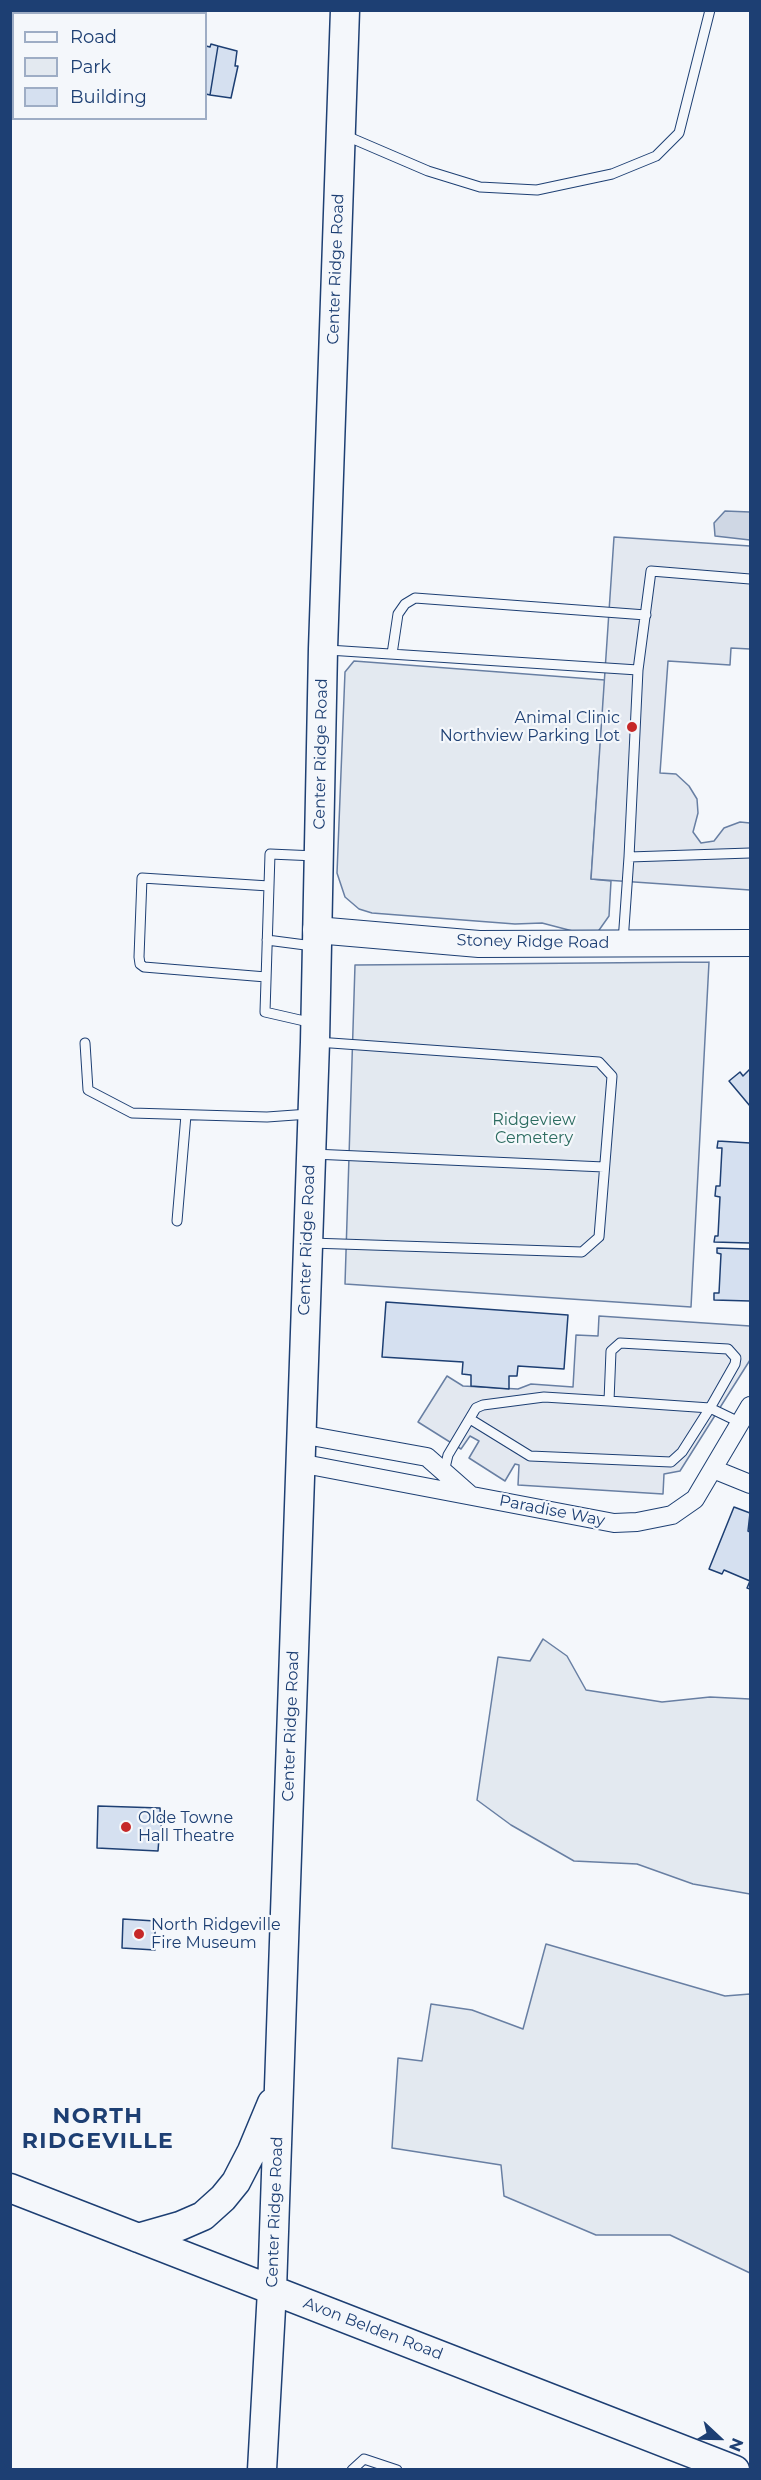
<!DOCTYPE html>
<style>
body{margin:0}
#map{position:relative;width:761px;height:2480px;overflow:hidden;background:#f4f7fb;font-family:Montserrat,sans-serif}
canvas{display:block}
.frame{position:absolute;inset:0;border:12px solid #1d3f73;pointer-events:none}
.legend{position:absolute;left:12px;top:12px;width:195px;height:108px;box-sizing:border-box;background:#f4f7fb;border:2px solid #9eadc5;margin:0;padding:8px 10px;list-style:none;font-size:18px;color:#1d3f73}
.legend li{display:flex;align-items:center;gap:12px;height:30px}
.legend b{width:30px;border:2px solid #9eadc5}
.north{position:absolute;left:689px;top:2408px;width:60px;height:60px;-webkit-text-stroke:4px #f4f7fb;paint-order:stroke;rotate:112deg;font-size:16px;font-weight:700;line-height:24px;text-align:center;color:#1d3f73}
.north::after{content:'';display:block;margin:auto;width:21px;height:27px;background:#1d3f73;clip-path:polygon(50% 0,100% 100%,50% 72%,0 100%)}
</style>
<div id="map">
<canvas width="761" height="2480"></canvas>
<div class="frame"></div>
<ul class="legend">
<li><b style="height:8px;background:#f4f7fb"></b>Road</li>
<li><b style="height:16px;background:#e3e9f0"></b>Park</li>
<li><b style="height:16px;background:#d5e0f0"></b>Building</li>
</ul>
<div class="north">N</div>
</div>
<script>
const c = document.querySelector('canvas').getContext('2d');
c.lineJoin = 'round';
function fillPath(path, color) { c.fillStyle = color; c.fill(path, 'evenodd'); }
const poly = rows => new Path2D(rows.map(r => 'M' + r).join(''));
function stroke(path, color, width, dash) { c.strokeStyle = color; c.lineWidth = width; c.lineCap = dash ? 'butt' : 'round'; c.setLineDash(dash || []); c.stroke(path); }
function write(font, color, halo, rows, align = 'center') {
  c.font = font + ' Montserrat,sans-serif'; c.lineWidth = 4.5; c.setLineDash([]); c.textBaseline = 'middle'; c.strokeStyle = halo; c.fillStyle = color; for (const [text, x, y, turn = 0] of rows) {
    c.save(); c.translate(x, y); c.rotate((+turn || 0) * Math.PI / 180); c.textAlign = isNaN(turn) ? turn : align; if (halo) c.strokeText(text, 0, 0); c.fillText(text, 0, 0); c.restore();
  }
}
const green = poly([
 [354,661,605,680,591,879,611,881,609,916,597,933,584,934,542,923,515,924,372,913,359,909,345,897,337,873,345,672,354,661],
 [709,962,691,1307,345,1284,355,965,709,962],
 [543,1639,567,1656,586,1690,662,1702,710,1697,750,1699,750,1894,693,1884,637,1864,574,1861,511,1825,477,1800,498,1657,530,1661,543,1639],
 [546,1944,725,1996,750,1994,750,2273,670,2235,596,2235,504,2196,501,2165,392,2148,398,2058,422,2061,431,2004,472,2010,523,2029,546,1944]
]);
fillPath(green, '#e3e9f0');
stroke(green, '#687fa3', 1.5);
const parking = poly([
 [614,537,750,546,750,649,731,648,730,665,668,661,660,773,676,774,689,786,697,799,698,813,693,832,701,843,714,841,724,828,740,822,750,823,750,890,591,879,614,537],
 [599,1316,750,1326,750,1360,680,1471,664,1474,663,1494,518,1485,519,1465,515,1464,505,1481,469,1458,479,1441,470,1436,461,1449,418,1422,447,1376,463,1386,518,1389,531,1384,573,1387,576,1335,598,1336,599,1316]
]);
fillPath(parking, '#e3e8f0');
stroke(parking, '#687fa3', 1.5);
const water = poly([
 [725,511,750,512,750,540,715,536,714,523,725,511]
]);
fillPath(water, '#cfd7e4');
stroke(water, '#687fa3', 1.5);
const building = poly([
 [211,44,218,46,210,95,206,94,206,46,210,47,211,44],
 [218,46,237,51,235,66,238,66,231,98,210,95,218,46],
 [750,1069,750,1106,729,1081,740,1072,743,1076,750,1069],
 [718,1141,750,1143,750,1243,714,1242,715,1236,718,1236,720,1197,715,1196,716,1186,720,1186,722,1148,717,1148,718,1141],
 [717,1248,750,1249,750,1301,714,1300,714,1293,719,1293,721,1254,717,1253,717,1248],
 [386,1302,568,1315,564,1369,518,1366,517,1376,509,1376,509,1389,471,1386,471,1375,462,1374,463,1362,382,1357,386,1302],
 [734,1507,750,1513,748,1531,750,1532,750,1589,747,1588,750,1581,724,1570,722,1574,709,1569,734,1507],
 [98,1806,160,1808,162,1838,159,1838,158,1851,97,1848,98,1806],
 [123,1919,155,1921,155,1950,122,1948,123,1919]
]);
fillPath(building, '#d5e0f0');
stroke(building, '#1d3f73', 1.5);
const lane = poly([
 [344,135,428,171,480,187,537,190,612,174,656,156,679,133,710,10],
 [328,650,638,670,629,857],
 [392,654,398,614,405,604,415,598,646,615],
 [638,670,651,571,750,579],
 [267,940,313,946],
 [623,942,629,857,750,853],
 [266,977,144,967,140,964,139,957,142,878,269,886],
 [313,1023,265,1012,270,854,316,856],
 [85,1043,88,1090,132,1113,267,1117,309,1114],
 [313,1154,604,1167],
 [177,1221,186,1115],
 [311,1243,582,1252,599,1237,612,1076,599,1062,317,1042],
 [470,1419,530,1456,671,1462,682,1452,710,1408,735,1364,736,1358,728,1349,620,1343,611,1351,609,1401],
 [444,1472,448,1455,476,1408,483,1405,544,1397,609,1401,710,1408,739,1422],
 [352,2470,364,2459,397,2470]
]);
const street = poly([
 [300,1434,427,1457,469,1494],
 [299,1463,614,1523,637,1522,672,1515,695,1499,750,1406],
 [713,1469,750,1484]
]);
const secondary = poly([
 [316,930,479,944,750,943]
]);
const primary = poly([
 [10,2188,735,2470],
 [138,2238,180,2226,203,2216,223,2198,236,2182,252,2151,272,2103],
 [262,2470,272,2290,315,1042,323,649,345,10]
]);
stroke(lane, '#1d3f73', 11);
stroke(street, '#1d3f73', 20);
stroke(secondary, '#1d3f73', 28);
stroke(primary, '#1d3f73', 31);
stroke(lane, '#f4f7fb', 9);
stroke(street, '#f4f7fb', 18);
stroke(secondary, '#f4f7fb', 26);
stroke(primary, '#f4f7fb', 28);
for (const [x, y, r, color] of [
 [632,727,6,"#c62828"],
 [126,1827,6,"#c62828"],
 [139,1934,6,"#c62828"]
]) { const dot = new Path2D(); dot.arc(x, y, r, 0, 2 * Math.PI); c.fillStyle = color; c.fill(dot); stroke(dot, '#f4f7fb', 2); }
write('16px', '#1d3f73', '#f4f7fb', [
 ["Center Ridge Road",336,269,-88],
 ["Center Ridge Road",321,754,-89],
 ["Stoney Ridge Road",533,942,1],
 ["Center Ridge Road",307,1240,-88],
 ["Paradise Way",552,1511,11],
 ["Center Ridge Road",291,1726,-88],
 ["Center Ridge Road",275,2212,-88],
 ["Avon Belden Road",373,2329,21]
]);
write('16px', '#1d3f73', '#f4f7fb', [
 ["Animal Clinic",620,718,"right"],
 ["Northview Parking Lot",620,736,"right"],
 ["Olde Towne",138,1818],
 ["Hall Theatre",138,1836],
 ["North Ridgeville",151,1925],
 ["Fire Museum",151,1943]
], 'left');
write('16px', '#2c6c60', '#f4f7fb', [
 ["Ridgeview",534,1120],
 ["Cemetery",534,1138]
]);
c.letterSpacing = '1.5px';
write('bold 22px', '#1d3f73', '#f4f7fb', [
 ["NORTH",98,2117],
 ["RIDGEVILLE",98,2142]
]);
c.letterSpacing = '0px';
</script>
